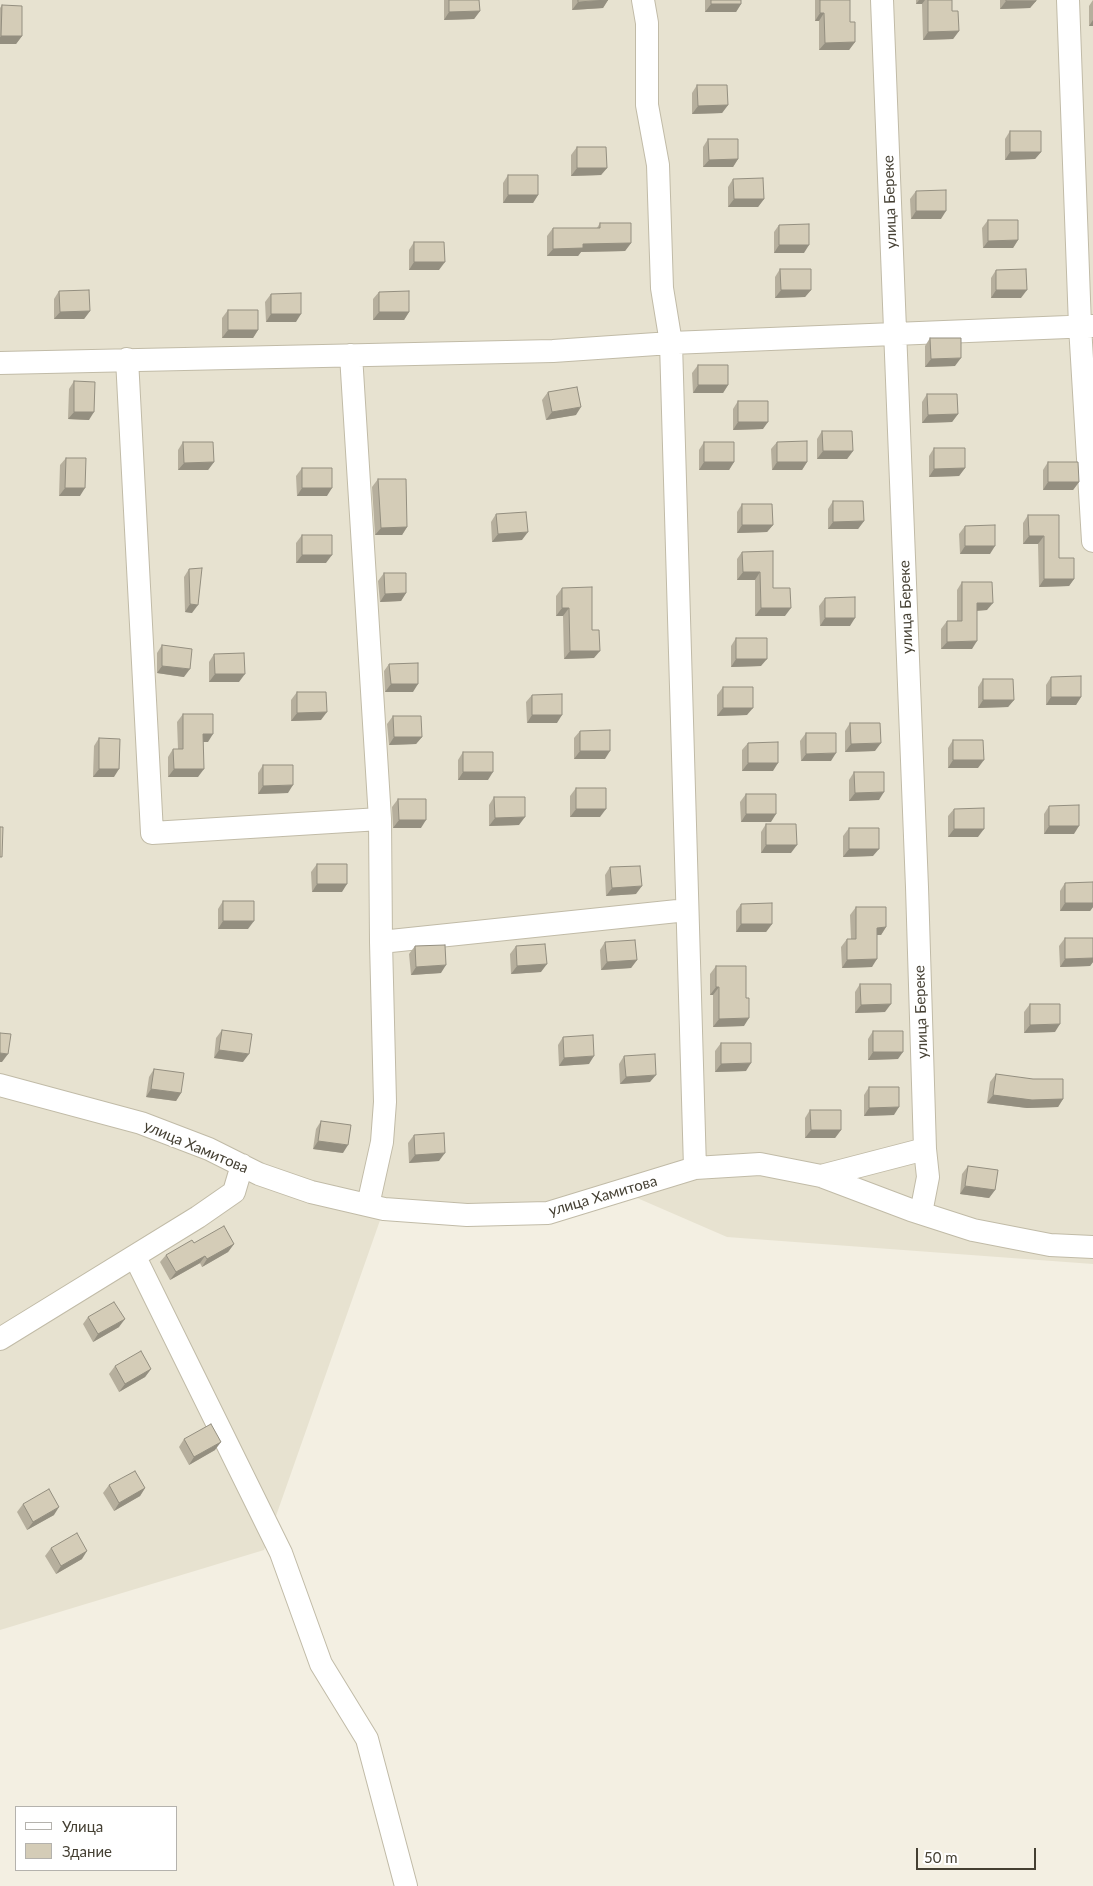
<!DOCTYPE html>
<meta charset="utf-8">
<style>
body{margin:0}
#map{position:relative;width:1093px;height:1886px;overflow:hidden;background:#f3efe2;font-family:Lato,sans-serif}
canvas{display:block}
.legend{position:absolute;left:15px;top:1806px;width:162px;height:65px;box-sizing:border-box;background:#fff;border:1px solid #b4b2ad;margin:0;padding:6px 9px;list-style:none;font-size:15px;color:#443f32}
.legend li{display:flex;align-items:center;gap:10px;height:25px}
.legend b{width:25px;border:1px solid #b4b2ad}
.scale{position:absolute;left:916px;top:1848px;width:120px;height:22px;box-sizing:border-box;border:2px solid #443f32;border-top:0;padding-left:6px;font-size:15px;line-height:18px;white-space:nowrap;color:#443f32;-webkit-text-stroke:4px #fff;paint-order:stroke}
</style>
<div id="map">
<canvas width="1093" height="1886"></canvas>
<ul class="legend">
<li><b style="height:6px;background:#fff"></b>Улица</li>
<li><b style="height:14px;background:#d4ccb7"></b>Здание</li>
</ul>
<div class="scale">50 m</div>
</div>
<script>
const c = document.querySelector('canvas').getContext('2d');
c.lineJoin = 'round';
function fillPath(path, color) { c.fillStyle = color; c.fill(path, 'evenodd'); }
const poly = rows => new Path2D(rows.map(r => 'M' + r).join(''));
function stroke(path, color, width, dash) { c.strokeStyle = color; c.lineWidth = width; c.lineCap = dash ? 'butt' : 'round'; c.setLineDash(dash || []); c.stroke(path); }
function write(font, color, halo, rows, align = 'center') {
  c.font = font + ' Lato,sans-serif'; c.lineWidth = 4; c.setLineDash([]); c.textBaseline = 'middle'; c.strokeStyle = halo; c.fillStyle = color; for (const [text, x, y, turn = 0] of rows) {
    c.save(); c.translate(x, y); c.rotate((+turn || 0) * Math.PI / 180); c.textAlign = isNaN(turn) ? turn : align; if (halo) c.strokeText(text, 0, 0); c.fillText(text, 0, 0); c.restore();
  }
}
fillPath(poly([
 [0,0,1093,0,1093,1264,727,1237,621,1191,588,1208,384,1209,264,1550,0,1630]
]), '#e7e2d0');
const minor = poly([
 [643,0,647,23,647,105,658,165,662,288,671,343,1093,326],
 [882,0,917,887,925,1149,928,1177,921,1213],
 [1068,0,1080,326,1093,541],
 [127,359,152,833,380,819,351,355],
 [0,363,553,351,671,343,695,1168],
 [380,819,381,942],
 [0,1085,141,1123,209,1149,259,1174,311,1192,384,1209,467,1215,548,1213,695,1168,760,1164,821,1176,911,1210,973,1230,1050,1245,1093,1247],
 [821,1176,925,1149],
 [368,1205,382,1142,385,1102,381,942,687,910],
 [135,1257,281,1553,321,1664,367,1739,406,1886],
 [0,1339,198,1217,234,1192,242,1165]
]);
stroke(minor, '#c1bba7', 24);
stroke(minor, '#fff', 22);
fillPath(poly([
 [444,0,479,0,480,11,474,19,444,20],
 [572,0,608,0,603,8,572,10],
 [705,0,741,0,741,4,736,12,705,12],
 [815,0,850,0,850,22,855,42,849,50,819,50,819,21,815,21],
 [916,0,952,0,952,11,959,31,953,39,923,40,922,4,916,4],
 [1000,0,1036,0,1036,1,1030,8,1000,9],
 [1093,0,1093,26,1089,26,1089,6],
 [2,5,22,36,16,44,0,44,0,8],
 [697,85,728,105,722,113,692,114,692,93],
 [1010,131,1041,152,1035,159,1005,160,1005,139],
 [708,139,738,159,733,167,703,167,703,147],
 [577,147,607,168,601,175,571,176,571,155],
 [508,175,538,195,533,203,503,203,503,183],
 [733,179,764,199,758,207,728,207,728,187],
 [916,191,941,219,911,219,910,199],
 [988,220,1018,240,1013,248,983,248,982,228],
 [600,223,631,243,625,251,581,252,578,256,547,256,547,236,553,228,597,228],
 [779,225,804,253,774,253,774,232],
 [414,242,439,270,409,270,409,250],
 [780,269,811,290,805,297,775,298,775,277],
 [996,270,1021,298,991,298,991,278],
 [59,291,90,311,84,319,54,319,54,299],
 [379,292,409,312,404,320,373,320,373,299],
 [271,294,296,322,266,322,265,302],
 [228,310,258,330,253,338,222,338,222,318],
 [930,338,955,366,925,367,925,346],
 [698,365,728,385,723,393,693,393,692,373],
 [74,381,89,420,68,419,69,389],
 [548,392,576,415,546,420,542,400],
 [927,394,958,414,952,422,922,423,922,402],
 [738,401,763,429,733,430,733,409],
 [822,431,853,451,847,459,817,459,817,439],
 [183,442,214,462,208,470,178,470,178,450],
 [704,442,734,462,729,470,699,470,699,450],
 [777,442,807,462,802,470,772,470,771,449],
 [934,448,965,468,959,476,929,477,929,456],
 [66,458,80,496,59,496,60,465],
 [1048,462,1079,482,1073,490,1043,490,1043,470],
 [302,468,327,496,297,496,296,476],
 [378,479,407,527,402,535,375,535,372,487],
 [833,501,864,521,858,529,828,529,828,509],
 [742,504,773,525,767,532,737,533,737,512],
 [496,514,522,540,492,542,491,522],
 [1028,515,1074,579,1069,586,1039,587,1038,544,1023,544,1023,523],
 [965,526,990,554,960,554,959,534],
 [302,535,326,563,296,563,296,543],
 [773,551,773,588,785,616,755,616,755,580,737,580,737,559,742,552],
 [189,569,192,613,185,612,184,577],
 [384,573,406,593,401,601,380,602,378,581],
 [962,582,987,610,977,611,972,649,941,649,941,629,947,621,957,621,957,590],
 [562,588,592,630,594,658,564,659,563,616,556,616,556,596],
 [825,598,850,626,820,626,819,606],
 [736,638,761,666,731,667,731,646],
 [162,645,184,677,157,673,157,653],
 [214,654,239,682,209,682,209,662],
 [389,664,413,692,385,692,384,671],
 [1051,677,1081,697,1076,705,1046,705,1046,685],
 [983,679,1014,700,1008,707,978,708,978,687],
 [723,687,747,715,717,716,717,695],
 [297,692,321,720,291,721,291,700],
 [532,695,557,723,527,723,526,702],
 [183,714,208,742,203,742,198,777,168,777,168,757,173,749,178,749,177,722],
 [393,716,422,737,416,744,389,745,387,724],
 [850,723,875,751,845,752,845,731],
 [580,731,605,759,574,759,574,738],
 [806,733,831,761,801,761,800,741],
 [99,738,114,777,93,777,94,746],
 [953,740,978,768,948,768,948,748],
 [748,743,773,771,742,771,742,750],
 [463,752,488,780,458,780,458,760],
 [263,765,288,793,258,794,258,773],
 [854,772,879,800,849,801,849,780],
 [576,788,600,817,570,817,570,796],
 [746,794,771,822,741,822,740,802],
 [494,797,519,825,489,826,489,805],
 [398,799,421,828,393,828,392,807],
 [1049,806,1074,834,1044,834,1044,814],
 [954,809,978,837,948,837,948,816],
 [766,824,791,853,761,853,761,832],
 [849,828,873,856,843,857,843,836],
 [317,864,342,892,312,892,311,872],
 [610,867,636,894,606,896,605,875],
 [1093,882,1093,907,1090,911,1060,911,1060,891,1065,883],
 [223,901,248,929,218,929,218,909],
 [741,904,772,924,766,932,736,932,736,911],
 [856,907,886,927,881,935,877,935,872,967,842,968,841,947,847,939,851,939,850,915],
 [1065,938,1093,938,1093,962,1090,966,1060,967,1059,946],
 [605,942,637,960,631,968,601,970,600,950],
 [415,946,441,973,411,975,409,954],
 [516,946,541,972,511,974,510,954],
 [716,966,744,1026,713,1027,713,995,710,995,710,974],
 [860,984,885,1012,855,1013,855,992],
 [1030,1004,1055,1032,1024,1033,1024,1012],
 [222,1030,243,1062,214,1058,216,1038],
 [873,1031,898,1059,868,1060,868,1039],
 [563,1037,589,1064,559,1066,558,1045],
 [721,1043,746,1071,715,1072,715,1051],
 [624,1056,650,1082,620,1084,619,1064],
 [154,1069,181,1093,176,1101,146,1097,149,1077],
 [996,1074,1063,1099,1058,1107,1027,1108,987,1103,990,1082],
 [869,1087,894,1115,864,1116,864,1095],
 [810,1110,841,1130,835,1138,805,1138,805,1118],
 [321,1121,343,1153,313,1149,316,1129],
 [414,1135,439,1161,409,1163,408,1143],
 [968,1166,995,1190,989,1198,960,1194,962,1174],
 [194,1243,234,1244,228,1252,202,1267,200,1263,170,1280,160,1262,166,1255],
 [88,1317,119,1327,93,1342,83,1324],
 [115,1366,151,1369,145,1377,119,1392,109,1374],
 [184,1439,215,1450,189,1465,179,1447],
 [109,1485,145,1488,140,1496,114,1511,103,1493],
 [23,1504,54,1515,27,1530,17,1512],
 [51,1548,82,1559,56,1574,45,1556]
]), '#b6af9d');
fillPath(poly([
 [608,0,603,8,572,10,578,2],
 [919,0,925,0,922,4,916,4],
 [1006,1,1036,1,1030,8,1000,9],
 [711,4,741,4,736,12,705,12],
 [480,11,474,19,444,20,449,12],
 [820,13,824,13,819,21,815,21],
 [1093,20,1093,26,1089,26],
 [959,31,953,39,923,40,928,32],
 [1,36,22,36,16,44,0,44,0,37],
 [855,42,849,50,819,50,825,43],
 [728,105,722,113,692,114,698,106],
 [1010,152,1041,152,1035,159,1005,160],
 [738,159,733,167,703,167,709,160],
 [577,168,607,168,601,175,571,176],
 [508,195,538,195,533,203,503,203],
 [734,199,764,199,758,207,728,207],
 [916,211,946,211,941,219,911,219],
 [1018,240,1013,248,983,248,988,241],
 [631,243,625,251,581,252,578,256,547,256,553,249,583,244],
 [779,245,809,245,804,253,774,253],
 [414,262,445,262,439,270,409,270],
 [781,290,811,290,805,297,775,298],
 [996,290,1027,290,1021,298,991,298],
 [90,311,84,319,54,319,60,312],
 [379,312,409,312,404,320,373,320],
 [271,314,301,314,296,322,266,322],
 [228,330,258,330,253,338,222,338],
 [961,358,955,366,925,367,931,359],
 [698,385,728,385,723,393,693,393],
 [581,407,576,415,546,420,552,412],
 [74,412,94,412,89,420,68,419],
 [958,414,952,422,922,423,928,415],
 [738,422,768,422,763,429,733,430],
 [823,451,853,451,847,459,817,459],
 [214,462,208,470,178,470,184,463],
 [704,462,734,462,729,470,699,470],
 [777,462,807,462,802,470,772,470],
 [965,468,959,476,929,477,934,469],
 [1048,482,1079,482,1073,490,1043,490],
 [65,488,85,488,80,496,59,496],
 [302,488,332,488,327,496,297,496],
 [864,521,858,529,828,529,833,522],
 [742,525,773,525,767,532,737,533],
 [407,527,402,535,375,535,381,528],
 [528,532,522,540,492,542,498,534],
 [1029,536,1044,536,1038,544,1023,544],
 [965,546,995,546,990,554,960,554],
 [302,555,332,555,326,563,296,563],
 [743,572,760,572,755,580,737,580],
 [1044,579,1074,579,1069,586,1039,587],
 [406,593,401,601,380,602,385,594],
 [977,603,993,603,987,610,971,611],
 [190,604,198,605,192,613,185,612],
 [562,608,569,608,563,616,556,616],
 [761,608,791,608,785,616,755,616],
 [825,618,855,618,850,626,820,626],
 [977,641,972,649,941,649,947,642],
 [570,651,600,651,594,658,564,659],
 [736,659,767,659,761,666,731,667],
 [162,666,190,669,184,677,157,673],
 [215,674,245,674,239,682,209,682],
 [391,684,418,684,413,692,385,692],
 [1051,697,1081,697,1076,705,1046,705],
 [983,700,1014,700,1008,707,978,708],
 [723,708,753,708,747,715,717,716],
 [327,712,321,720,291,721,297,713],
 [532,715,562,715,557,723,527,723],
 [203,734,213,734,208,742,198,742],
 [394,737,422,737,416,744,389,745],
 [881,743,875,751,845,752,851,744],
 [580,751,610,751,605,759,574,759],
 [836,753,831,761,801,761,806,754],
 [953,760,984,760,978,768,948,768],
 [748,763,778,763,773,771,742,771],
 [99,769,119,769,114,777,93,777],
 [174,769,204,769,198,777,168,777],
 [463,772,493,772,488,780,458,780],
 [293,785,288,793,258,794,263,786],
 [884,792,879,800,849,801,855,793],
 [576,809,606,809,600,817,570,817],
 [746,814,776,814,771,822,741,822],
 [525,817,519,825,489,826,495,818],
 [399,820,426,820,421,828,393,828],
 [1049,826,1079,826,1074,834,1044,834],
 [954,829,984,829,978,837,948,837],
 [766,845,797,845,791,853,761,853],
 [849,849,879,849,873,856,843,857],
 [317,884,347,884,342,892,312,892],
 [642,886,636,894,606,896,612,888],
 [1065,903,1093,903,1093,907,1090,911,1060,911],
 [223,921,254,921,248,929,218,929],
 [741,924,772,924,766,932,736,932],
 [886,927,881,935,871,935,877,928],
 [1093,958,1093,962,1090,966,1060,967,1065,959],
 [877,959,872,967,842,968,847,960],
 [637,960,631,968,601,970,607,962],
 [547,964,541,972,511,974,517,966],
 [446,965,441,973,411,975,416,967],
 [716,987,719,987,713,995,710,995],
 [891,1004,885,1012,855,1013,861,1005],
 [749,1018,744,1026,713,1027,719,1019],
 [1060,1024,1055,1032,1024,1033,1030,1025],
 [219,1050,249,1054,243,1062,214,1058],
 [873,1052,903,1052,898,1059,868,1060],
 [0,1053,8,1054,2,1062,0,1062],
 [594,1056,589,1064,559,1066,564,1058],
 [751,1063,746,1071,715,1072,721,1064],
 [656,1075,650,1082,620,1084,626,1077],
 [151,1089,181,1093,176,1101,146,1097],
 [993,1095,1063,1099,1058,1107,1027,1108,987,1103],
 [899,1107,894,1115,864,1116,869,1108],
 [811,1130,841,1130,835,1138,805,1138],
 [318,1141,348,1145,343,1153,313,1149],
 [445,1153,439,1161,409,1163,415,1155],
 [965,1186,995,1190,989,1198,960,1194],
 [234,1244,228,1252,202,1267,207,1259],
 [205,1256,200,1263,170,1280,176,1272],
 [125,1319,119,1327,93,1342,98,1334],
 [151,1369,145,1377,119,1392,125,1384],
 [221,1442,215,1450,189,1465,194,1457],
 [145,1488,140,1496,114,1511,119,1503],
 [59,1507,54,1515,27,1530,33,1522],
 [87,1551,82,1559,56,1574,61,1566]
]), '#948f80');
const building = poly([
 [449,0,479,0,480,11,449,12,449,0],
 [578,0,608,0,578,2,578,0],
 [711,0,741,0,741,4,711,4,711,0],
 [820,0,850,0,850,22,855,22,855,42,825,43,824,13,820,13,820,0],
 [928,0,952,0,952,11,958,11,959,31,928,32,928,0],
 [1006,0,1036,0,1036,1,1006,1,1006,0],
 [2,5,22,6,22,36,1,36,2,5],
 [697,85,727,85,728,105,698,106,697,85],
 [1010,131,1041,131,1041,152,1010,152,1010,131],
 [708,139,738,139,738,159,709,160,708,139],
 [577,147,606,147,607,168,577,168,577,147],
 [508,175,538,175,538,195,508,195,508,175],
 [763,178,764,199,734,199,733,179,763,178],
 [946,190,946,211,916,211,916,191,946,190],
 [988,220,1018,220,1018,240,988,241,988,220],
 [600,223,631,223,631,243,583,244,583,248,553,249,553,228,600,228,600,223],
 [809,224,809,245,779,245,779,225,809,224],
 [414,242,444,242,445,262,414,262,414,242],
 [780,269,811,269,811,290,781,290,780,269],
 [1026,269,1027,290,996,290,996,270,1026,269],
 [89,290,90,311,60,312,59,291,89,290],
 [409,291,409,312,379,312,379,292,409,291],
 [301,293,301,314,271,314,271,294,301,293],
 [228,310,258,310,258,330,228,330,228,310],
 [930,338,961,338,961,358,931,359,930,338],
 [698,365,728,365,728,385,698,385,698,365],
 [74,381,95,382,94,412,74,412,74,381],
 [577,387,581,407,552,412,548,392,577,387],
 [927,394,957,394,958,414,928,415,927,394],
 [738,401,768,401,768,422,738,422,738,401],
 [822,431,852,431,853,451,823,451,822,431],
 [807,441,807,462,777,462,777,442,807,441],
 [183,442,213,442,214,462,184,463,183,442],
 [704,442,734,442,734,462,704,462,704,442],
 [934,448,965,448,965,468,934,469,934,448],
 [66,458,86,458,85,488,65,488,66,458],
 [1048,462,1078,462,1079,482,1048,482,1048,462],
 [302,468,332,468,332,488,302,488,302,468],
 [378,479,406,479,407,527,381,528,378,479],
 [833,501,863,501,864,521,833,522,833,501],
 [742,504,772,504,773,525,742,525,742,504],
 [526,512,528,532,498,534,496,514,526,512],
 [1028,515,1059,515,1059,558,1074,558,1074,579,1044,579,1044,536,1029,536,1028,515],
 [995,525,995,546,965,546,965,526,995,525],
 [302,535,332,535,332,555,302,555,302,535],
 [773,551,773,588,790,588,791,608,761,608,760,572,743,572,742,552,773,551],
 [202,568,198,605,190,604,189,569,202,568],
 [384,573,406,573,406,593,385,594,384,573],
 [962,582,992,582,993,603,977,603,977,641,947,642,947,621,962,621,962,582],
 [592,587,592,630,599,630,600,651,570,651,569,608,562,608,562,588,592,587],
 [855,597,855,618,825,618,825,598,855,597],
 [736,638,767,638,767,659,736,659,736,638],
 [162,645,192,649,190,669,162,666,162,645],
 [244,653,245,674,215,674,214,654,244,653],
 [418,663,418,684,391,684,389,664,418,663],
 [1081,676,1081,697,1051,697,1051,677,1081,676],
 [983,679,1013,679,1014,700,983,700,983,679],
 [723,687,753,687,753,708,723,708,723,687],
 [297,692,326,692,327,712,297,713,297,692],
 [562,694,562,715,532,715,532,695,562,694],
 [183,714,213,714,213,734,203,734,204,769,174,769,173,749,183,749,183,714],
 [393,716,421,716,422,737,394,737,393,716],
 [850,723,880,723,881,743,851,744,850,723],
 [610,730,610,751,580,751,580,731,610,730],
 [806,733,836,733,836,753,806,754,806,733],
 [99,738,120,739,119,769,99,769,99,738],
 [953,740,983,740,984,760,953,760,953,740],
 [778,742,778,763,748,763,748,743,778,742],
 [463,752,493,752,493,772,463,772,463,752],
 [263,765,293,765,293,785,263,786,263,765],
 [854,772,884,772,884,792,855,793,854,772],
 [576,788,606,788,606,809,576,809,576,788],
 [746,794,776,794,776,814,746,814,746,794],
 [494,797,525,797,525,817,495,818,494,797],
 [398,799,426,799,426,820,399,820,398,799],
 [1079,805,1079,826,1049,826,1049,806,1079,805],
 [984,808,984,829,954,829,954,809,984,808],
 [766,824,796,824,797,845,766,845,766,824],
 [0,827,3,827,2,857,0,857,0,827],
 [849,828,879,828,879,849,849,849,849,828],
 [317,864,347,864,347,884,317,884,317,864],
 [640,866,642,886,612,888,610,867,640,866],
 [1093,882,1093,903,1065,903,1065,883,1093,882],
 [223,901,254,901,254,921,223,921,223,901],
 [772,903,772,924,741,924,741,904,772,903],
 [856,907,886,907,886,927,877,928,877,959,847,960,847,939,856,939,856,907],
 [1065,938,1093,938,1093,958,1065,959,1065,938],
 [635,940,637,960,607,962,605,942,635,940],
 [545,944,547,964,517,966,516,946,545,944],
 [445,945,446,965,416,967,415,946,445,945],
 [716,966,746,966,746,998,749,998,749,1018,719,1019,719,987,716,987,716,966],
 [860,984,891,984,891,1004,861,1005,860,984],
 [1030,1004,1060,1004,1060,1024,1030,1025,1030,1004],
 [222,1030,252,1034,249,1054,219,1050,222,1030],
 [873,1031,903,1031,903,1052,873,1052,873,1031],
 [0,1033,11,1034,8,1054,0,1053,0,1033],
 [593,1035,594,1056,564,1058,563,1037,593,1035],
 [721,1043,751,1043,751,1063,721,1064,721,1043],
 [655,1054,656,1075,626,1077,624,1056,655,1054],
 [154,1069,184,1073,181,1093,151,1089,154,1069],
 [996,1074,1033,1079,1063,1079,1063,1099,1032,1100,993,1095,996,1074],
 [869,1087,899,1087,899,1107,869,1108,869,1087],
 [810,1110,841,1110,841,1130,811,1130,810,1110],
 [321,1121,351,1125,348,1145,318,1141,321,1121],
 [444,1133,445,1153,415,1155,414,1135,444,1133],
 [968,1166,998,1170,995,1190,965,1186,968,1166],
 [224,1226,234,1244,207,1259,205,1256,176,1272,166,1255,192,1240,194,1243,224,1226],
 [114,1302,125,1319,98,1334,88,1317,114,1302],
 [141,1351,151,1369,125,1384,115,1366,141,1351],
 [211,1424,221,1442,194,1457,184,1439,211,1424],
 [135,1471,145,1488,119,1503,109,1485,135,1471],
 [49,1489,59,1507,33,1522,23,1504,49,1489],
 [77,1533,87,1551,61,1566,51,1548,77,1533]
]);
fillPath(building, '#d4ccb7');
stroke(building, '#948f80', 1);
write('15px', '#443f32', '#fff', [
 ["улица Береке",890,202,-92],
 ["улица Береке",906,607,-92],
 ["улица Береке",921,1012,-92],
 ["улица Хамитова",196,1147,23],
 ["улица Хамитова",603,1196,-16]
]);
</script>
